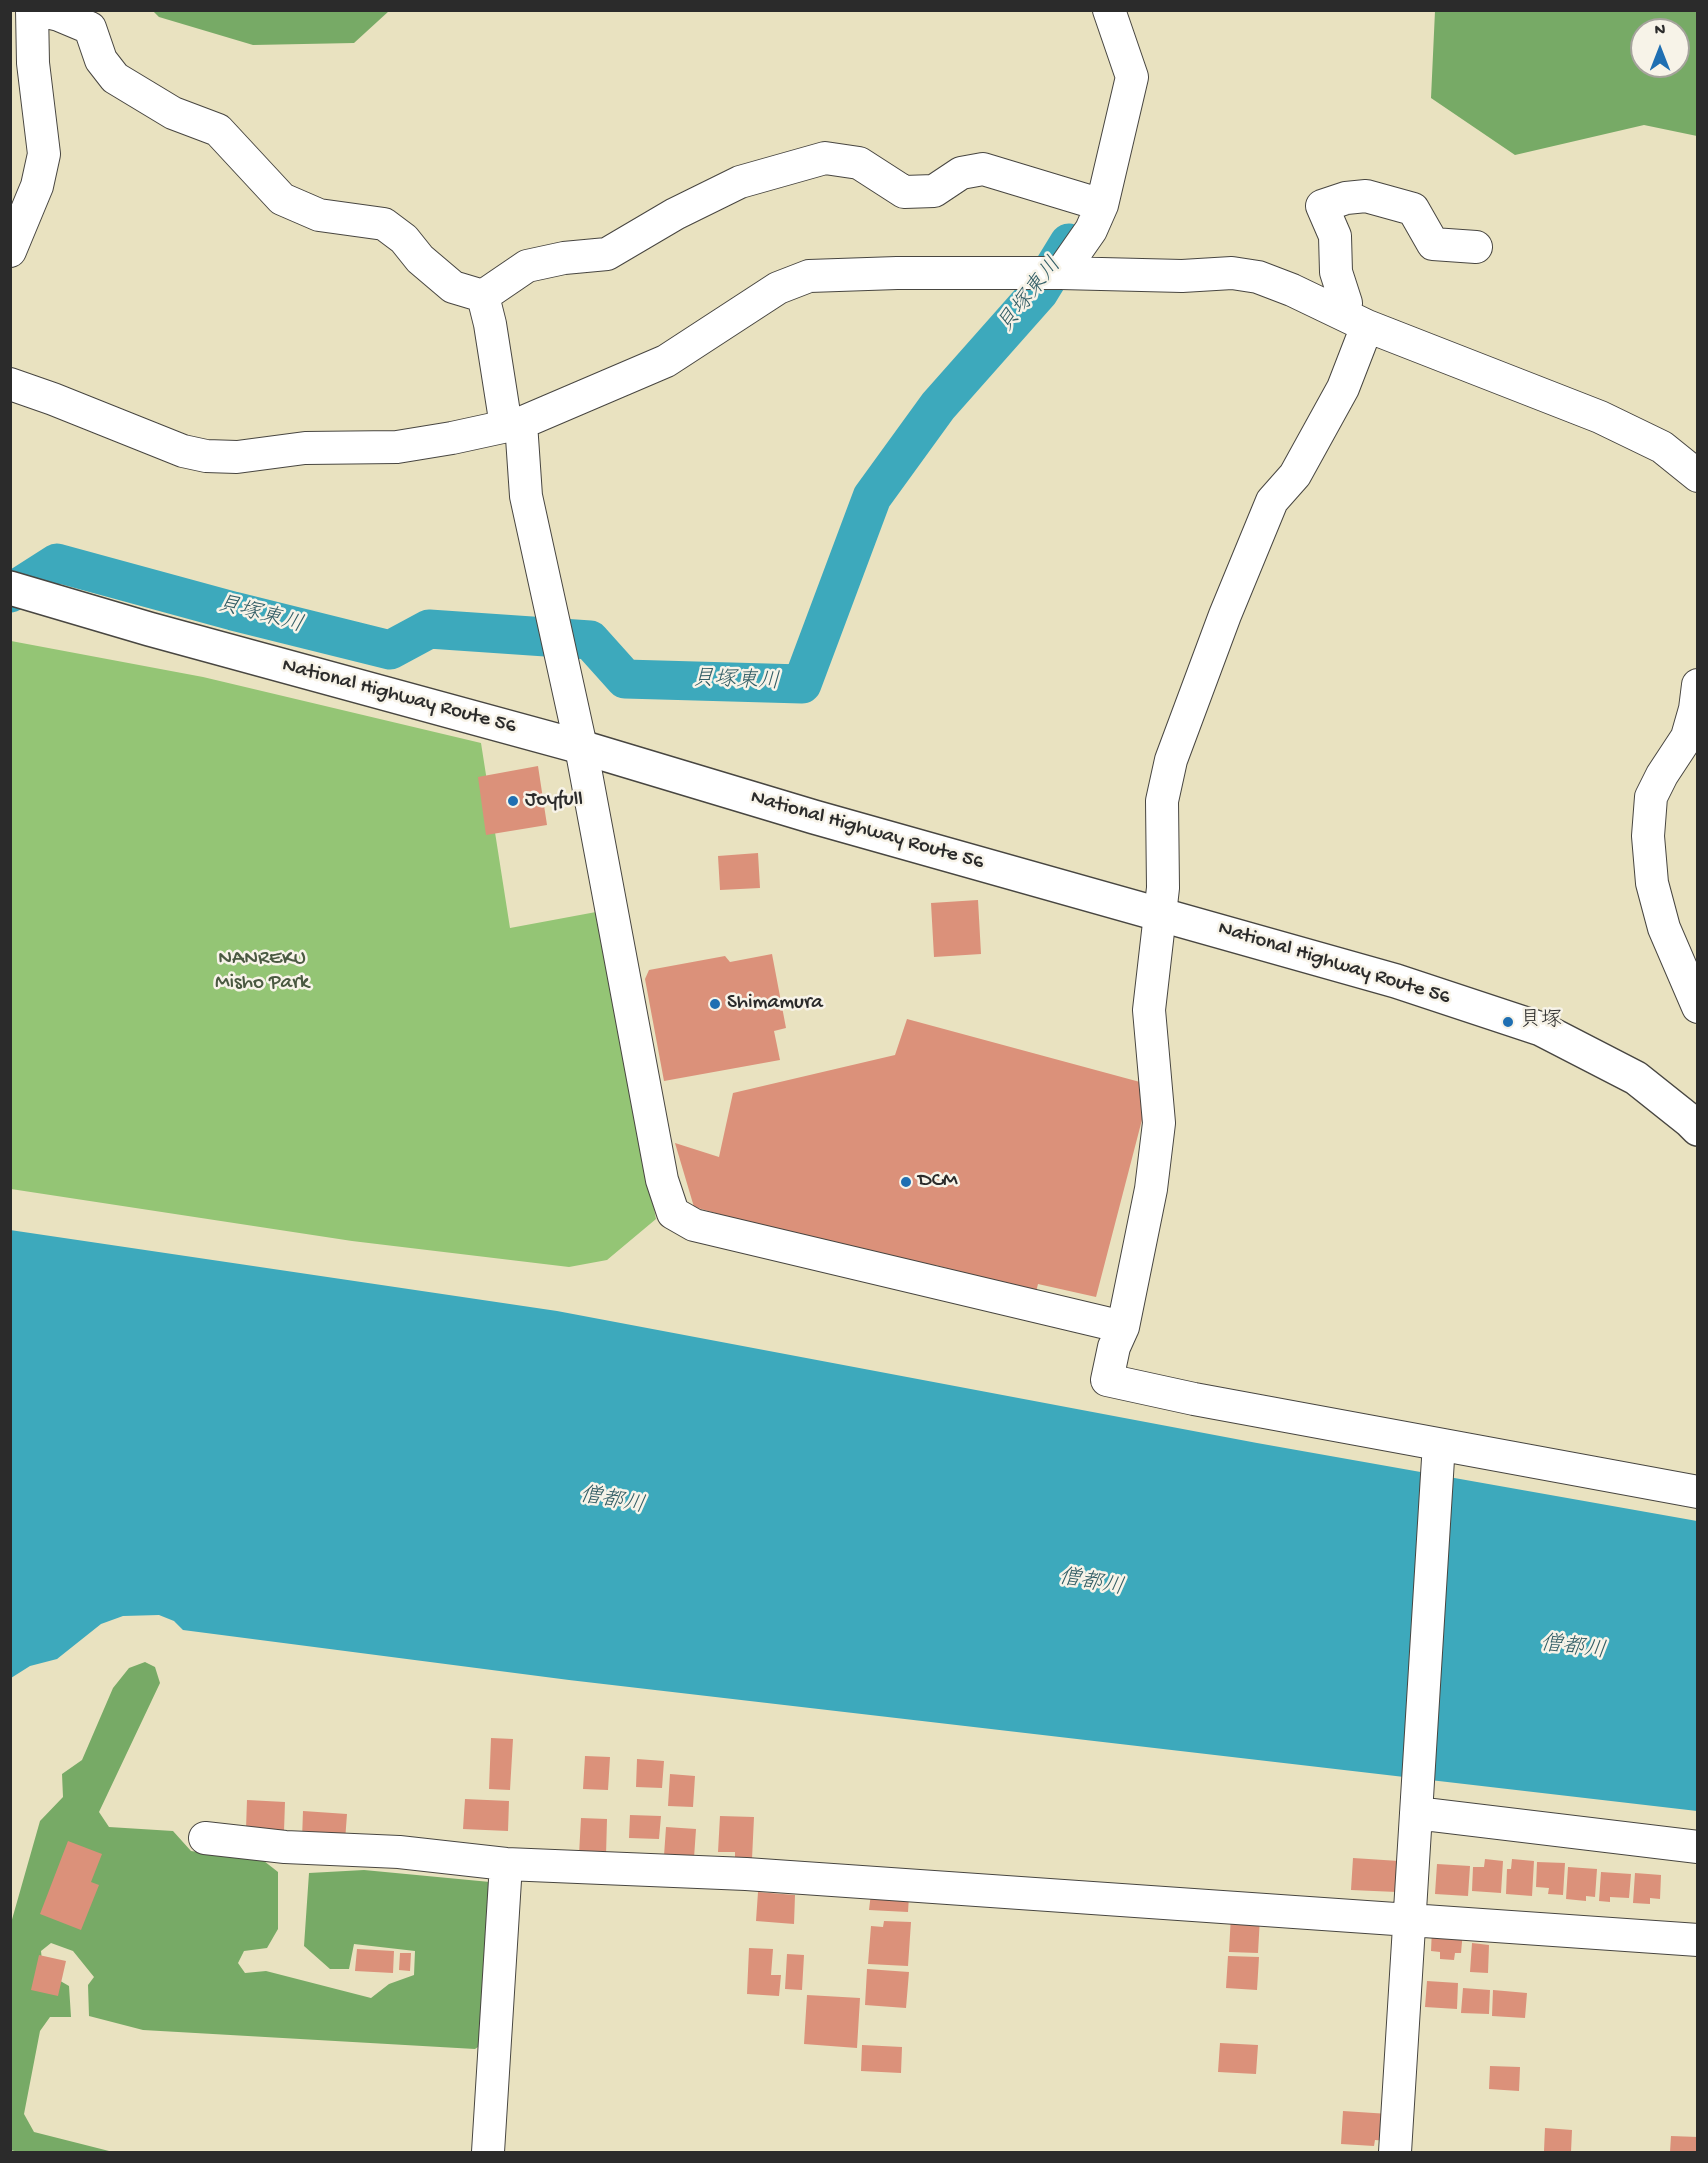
<!DOCTYPE html>
<meta charset="utf-8">
<style>
body{margin:0}
#map{position:relative;width:1708px;height:2163px;overflow:hidden;background:#e9e2c0;font-family:"Gochi Hand",sans-serif}
canvas{display:block}
.frame{position:absolute;inset:0;border:12px solid #2b2b2b;pointer-events:none}
.north{position:absolute;left:1630px;top:18px;width:60px;height:60px;box-sizing:border-box;background:#f7f3e8;border:2px solid #a5a39c;border-radius:50%;rotate:0deg;font-size:16px;font-weight:700;line-height:24px;text-align:center;color:#2b2b2b}
.north::after{content:'';display:block;margin:auto;width:21px;height:27px;background:#1f6fb2;clip-path:polygon(50% 0,100% 100%,50% 72%,0 100%)}
</style>
<div id="map">
<canvas width="1708" height="2163"></canvas>
<div class="frame"></div>
<div class="north">N</div>
</div>
<script>
const c = document.querySelector('canvas').getContext('2d');
c.lineJoin = 'round';
function fillPath(path, color) { c.fillStyle = color; c.fill(path, 'evenodd'); }
const poly = rows => new Path2D(rows.map(r => 'M' + r).join(''));
function stroke(path, color, width, dash) { c.strokeStyle = color; c.lineWidth = width; c.lineCap = dash ? 'butt' : 'round'; c.setLineDash(dash || []); c.stroke(path); }
function write(font, color, halo, rows, align = 'center') {
  c.font = font + ' "Gochi Hand","Klee One",sans-serif'; c.lineWidth = 5; c.setLineDash([]); c.textBaseline = 'middle'; c.strokeStyle = halo; c.fillStyle = color; for (const [text, x, y, turn = 0] of rows) {
    c.save(); c.translate(x, y); c.rotate((+turn || 0) * Math.PI / 180); c.textAlign = isNaN(turn) ? turn : align; if (halo) c.strokeText(text, 0, 0); c.fillText(text, 0, 0); c.restore();
  }
}
fillPath(poly([
 [11,641,203,677,481,743,510,928,596,912,656,1219,607,1260,569,1267,352,1241,11,1189]
]), '#94c575');
fillPath(poly([
 [153,11,389,11,354,43,253,45,159,17],
 [1435,11,1697,11,1697,136,1644,125,1515,155,1431,98],
 [1642,30,1678,30,1678,66,1642,66],
 [145,1662,155,1667,160,1683,99,1812,109,1827,173,1831,191,1851,264,1861,278,1872,278,1929,267,1948,244,1951,238,1963,245,1973,266,1971,371,1998,389,1984,414,1975,415,1951,354,1944,349,1969,330,1969,304,1946,309,1873,364,1870,490,1882,487,2041,475,2049,143,2030,89,2016,88,1985,94,1977,73,1951,51,1943,41,1951,43,1971,69,1986,71,2017,50,2017,40,2031,24,2114,34,2132,113,2152,19,2152,10,2150,11,1923,40,1821,63,1797,62,1774,82,1760,113,1688,129,1668]
]), '#7a6');
fillPath(poly([
 [10,1230,557,1311,1257,1443,1697,1521,1697,1811,569,1680,183,1630,174,1621,159,1615,123,1616,101,1624,57,1659,30,1666,11,1678]
]), '#3da9bc');
stroke(poly([
 [10,593,57,563,233,611,390,650,429,629,590,640,625,679,802,684,872,497,938,406,1039,292,1069,243]
]), '#3da9bc', 39);
fillPath(poly([
 [538,766,547,825,486,835,478,777],
 [758,853,760,888,720,890,718,856],
 [978,900,981,954,934,957,931,903],
 [772,954,786,1028,774,1031,780,1060,664,1081,645,979,649,970,725,956,730,962],
 [907,1019,1151,1085,1096,1297,1038,1284,1036,1292,935,1265,932,1274,694,1207,675,1143,719,1157,733,1093,895,1055],
 [491,1738,513,1739,510,1790,489,1789],
 [585,1756,610,1757,608,1790,583,1789],
 [637,1759,664,1761,662,1788,636,1787],
 [670,1774,695,1776,693,1807,668,1806],
 [465,1799,509,1801,508,1831,463,1829],
 [247,1800,285,1802,284,1831,246,1829],
 [303,1811,347,1814,345,1841,302,1839],
 [630,1815,661,1816,659,1839,629,1838],
 [720,1816,754,1817,752,1859,735,1858,735,1852,718,1852],
 [581,1818,607,1819,606,1856,579,1855],
 [666,1827,696,1829,694,1858,664,1856],
 [68,1841,102,1854,91,1882,99,1885,81,1930,40,1914],
 [1353,1858,1399,1861,1397,1892,1351,1890],
 [1485,1859,1503,1861,1501,1893,1472,1891,1473,1867,1484,1867],
 [1512,1859,1534,1861,1532,1896,1506,1894,1507,1869,1511,1869],
 [1537,1862,1565,1863,1563,1895,1548,1894,1549,1888,1536,1887],
 [1437,1864,1470,1866,1468,1896,1435,1894],
 [1568,1867,1597,1869,1595,1897,1586,1896,1586,1901,1566,1899],
 [1601,1872,1631,1874,1629,1898,1610,1897,1610,1902,1599,1901],
 [1635,1873,1661,1875,1660,1899,1650,1898,1650,1904,1633,1903],
 [758,1892,795,1895,794,1924,756,1921],
 [871,1893,909,1896,908,1912,869,1910],
 [1231,1915,1260,1917,1258,1953,1229,1952],
 [884,1921,911,1922,908,1966,868,1964,871,1926,883,1927],
 [1432,1929,1463,1931,1461,1953,1455,1953,1454,1960,1440,1959,1440,1952,1431,1951],
 [1472,1943,1489,1945,1488,1973,1470,1972],
 [749,1948,773,1949,771,1975,781,1975,779,1996,747,1994],
 [357,1949,394,1951,393,1973,355,1971],
 [400,1953,411,1953,410,1971,399,1970],
 [787,1954,804,1955,802,1990,785,1989],
 [39,1955,66,1961,58,1996,31,1990],
 [1228,1956,1259,1957,1257,1990,1226,1988],
 [867,1969,909,1972,906,2008,865,2005],
 [1427,1981,1458,1983,1457,2009,1425,2007],
 [1463,1988,1490,1990,1489,2014,1461,2013],
 [1493,1990,1527,1993,1525,2018,1492,2016],
 [807,1995,860,1998,857,2048,804,2044],
 [1220,2043,1258,2045,1256,2074,1218,2072],
 [862,2045,902,2047,901,2073,861,2071],
 [1490,2066,1520,2067,1519,2091,1489,2089],
 [1343,2111,1389,2114,1388,2141,1375,2140,1374,2146,1341,2144],
 [1545,2128,1572,2130,1571,2152,1544,2151],
 [1671,2136,1698,2137,1698,2152,1670,2152]
]), '#db917a');
const minor = poly([
 [38,10,59,15,90,28,101,60,115,78,173,113,218,130,282,199,319,215,384,224,404,239,420,259,453,287,483,296],
 [10,251,37,186,44,154,33,63,32,10],
 [1061,273,1091,230,1102,205,1132,77,1109,10],
 [483,296,527,266,564,258,607,254,675,214,740,182,825,158,859,163,904,192,934,191,961,173,983,169,1102,205],
 [483,296,490,324,506,426],
 [1343,314,1346,303,1336,272,1335,236,1322,206,1346,198,1366,196,1413,209,1433,244,1476,247],
 [1367,326,1343,388,1295,475,1272,501,1225,615,1171,760,1162,801,1163,888,1149,1010,1159,1123,1151,1189,1123,1327,1114,1347,1107,1380,1194,1399,1698,1492],
 [10,384,53,399,183,451,206,456,237,457,305,448,397,447,452,438,521,423,666,361,778,288,809,276,897,273,1061,273,1182,276,1232,273,1258,277,1292,290,1367,326,1600,417,1662,447,1698,476],
 [521,423,526,496,581,747,662,1180,673,1213,694,1225,1123,1327],
 [1698,685,1695,709,1687,737,1662,775,1651,797,1648,836,1652,883,1664,928,1698,1007],
 [1416,1813,1698,1847],
 [205,1838,285,1847,399,1852,506,1864,746,1874,1698,1940],
 [488,2152,506,1864],
 [1395,2152,1438,1459,1440,1445]
]);
const highway = poly([
 [10,588,149,629,581,747,814,817,1396,981,1541,1029,1636,1078,1690,1121,1698,1129]
]);
stroke(minor, '#484641', 34);
stroke(highway, '#484641', 36);
stroke(minor, '#fff', 32);
stroke(highway, '#fff', 33);
for (const [x, y, r, color] of [
 [513,801,6,"#1f6fb2"],
 [715,1004,6,"#1f6fb2"],
 [1508,1022,6,"#1f6fb2"],
 [906,1182,6,"#1f6fb2"]
]) { const dot = new Path2D(); dot.arc(x, y, r, 0, 2 * Math.PI); c.fillStyle = color; c.fill(dot); stroke(dot, '#f7f3e8', 2); }
write('21px', '#2b2b2b', '#f7f3e8', [
 ["National Highway Route 56",399,697,15],
 ["National Highway Route 56",867,831,16],
 ["National Highway Route 56",1334,964,17]
]);
write('21px', '#2b2b2b', '#f7f3e8', [
 ["Joyfull",525,801],
 ["Shimamura",727,1004],
 ["貝塚",1520,1022],
 ["DCM",918,1182]
], 'left');
write('21px', '#4a5941', '#f7f3e8', [
 ["NANREKU",262,960],
 ["Misho Park",262,984]
]);
write('italic 22px', '#325d65', '#f7f3e8', [
 ["貝塚東川",1031,296,-52],
 ["貝塚東川",260,616,15],
 ["貝塚東川",736,682,2],
 ["僧都川",612,1502,10],
 ["僧都川",1091,1584,10],
 ["僧都川",1573,1649,7]
]);
</script>
